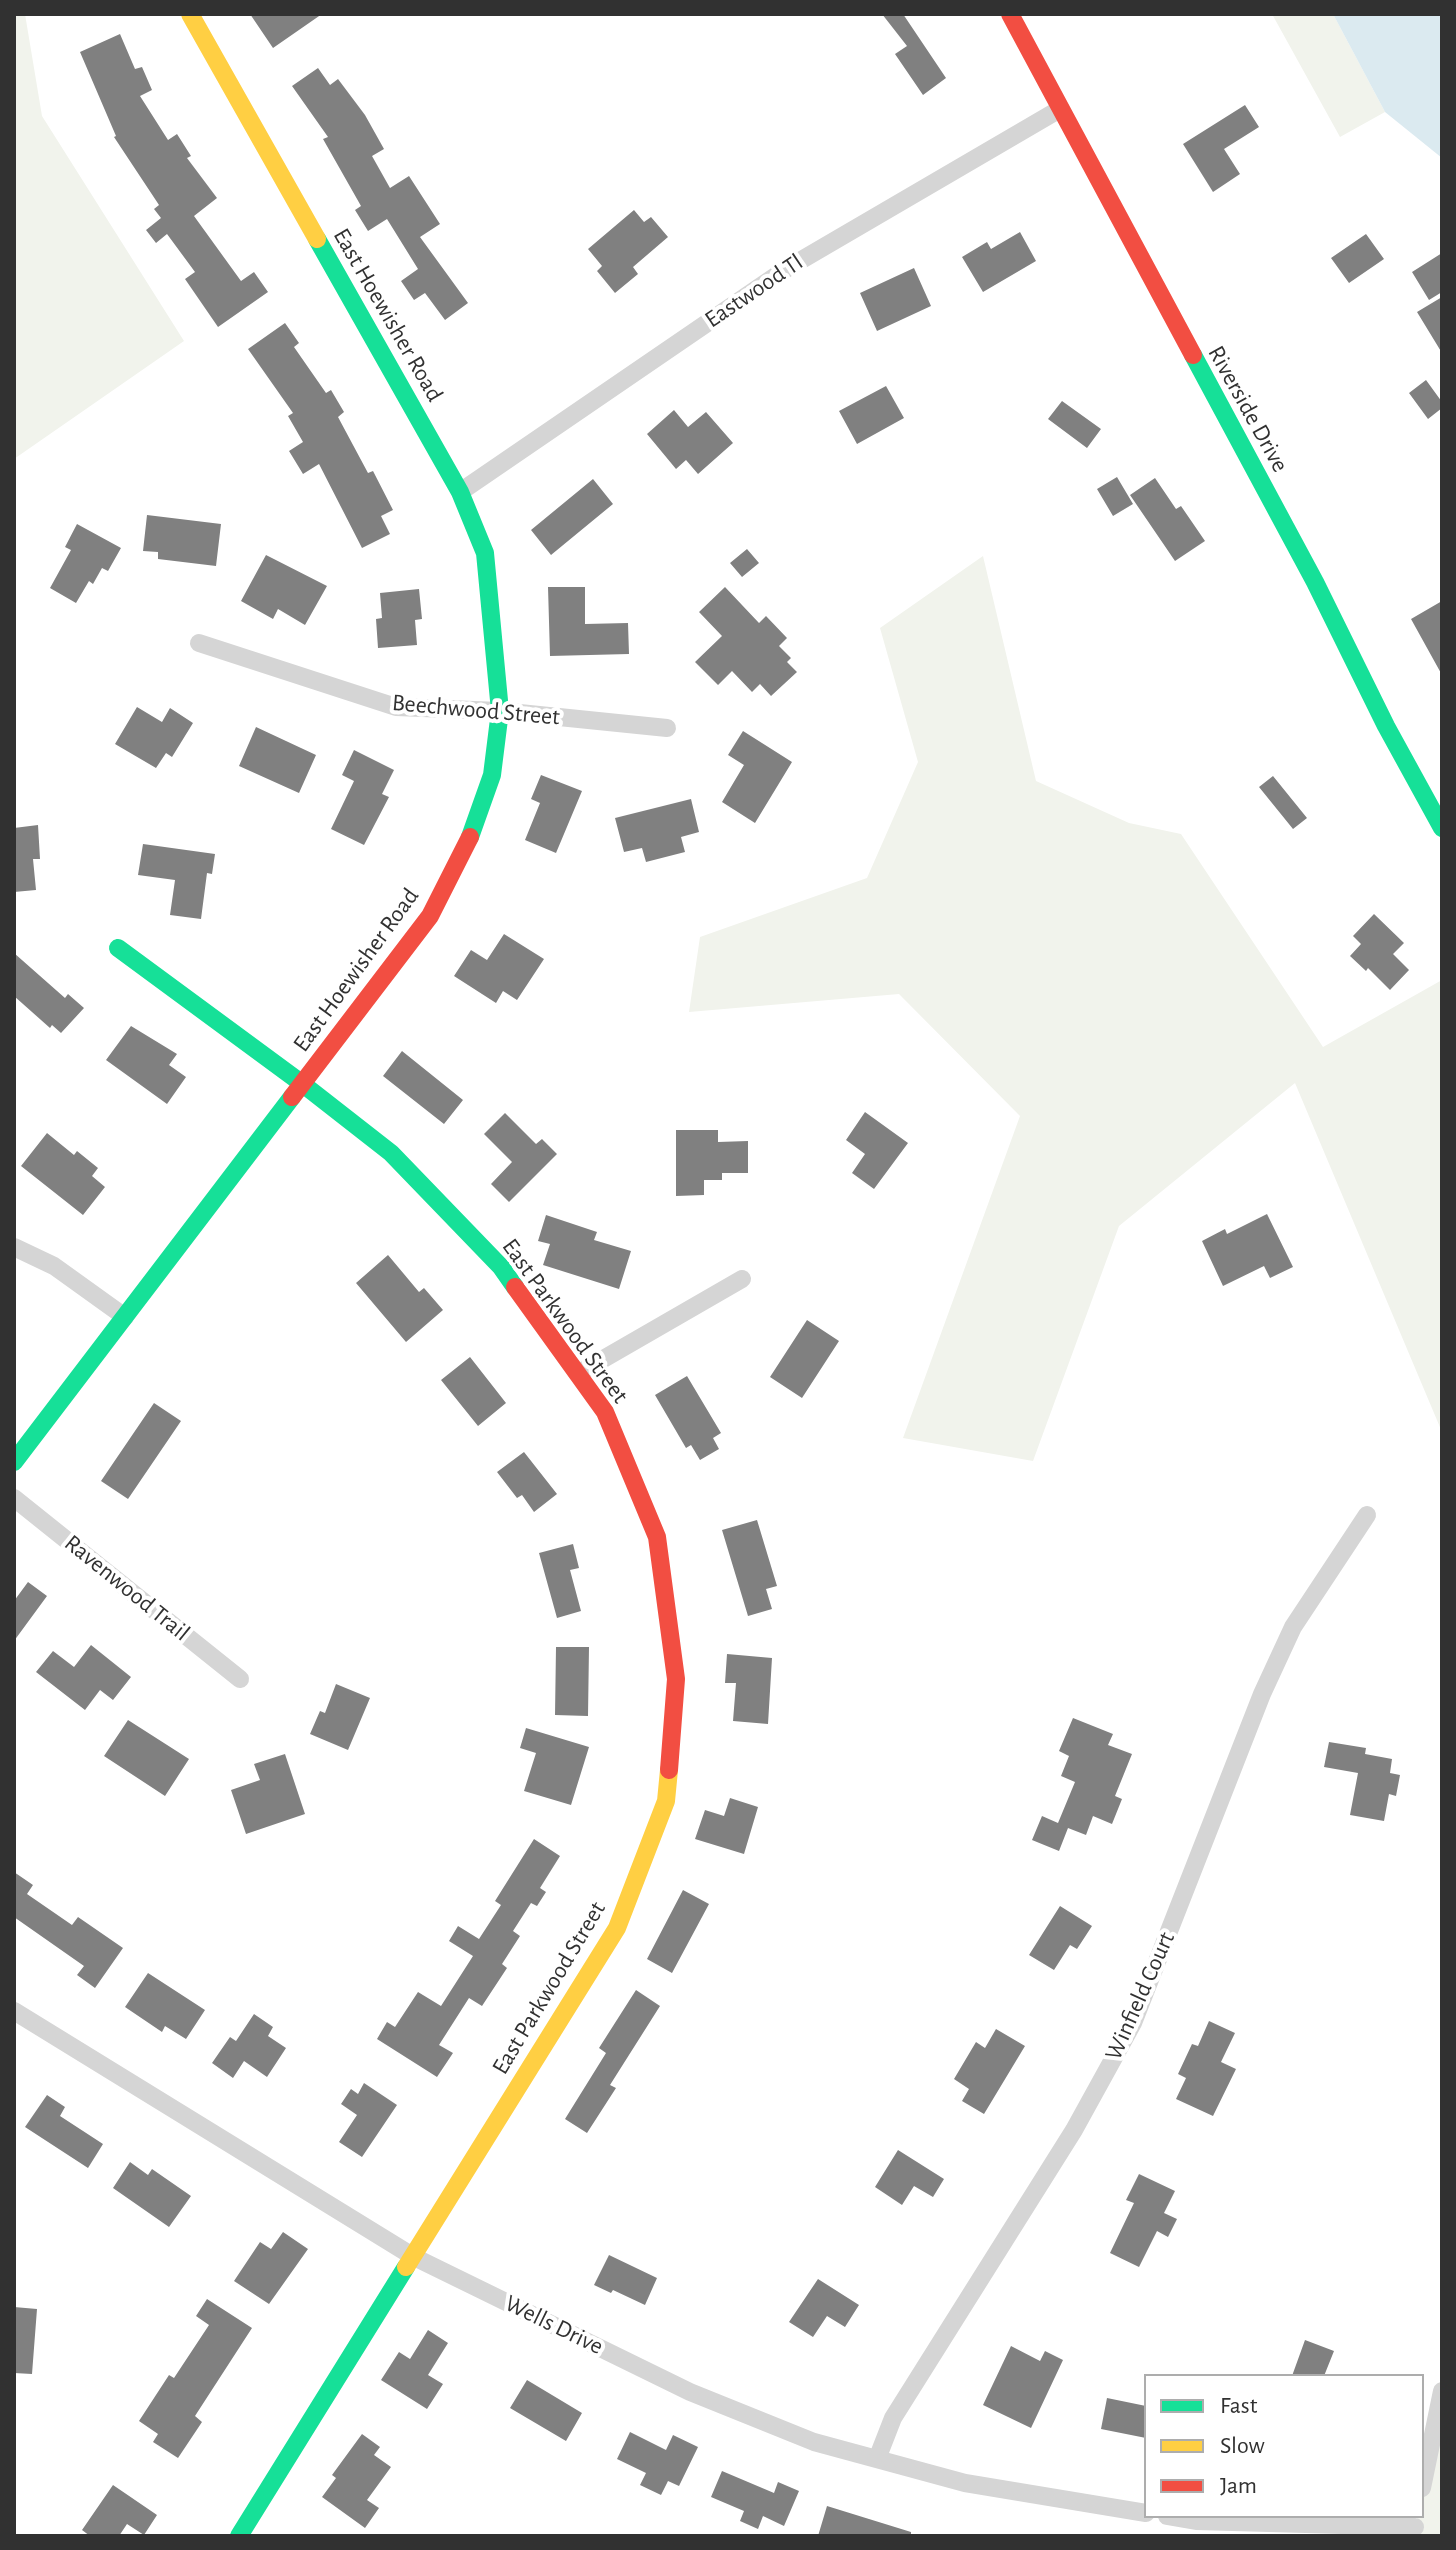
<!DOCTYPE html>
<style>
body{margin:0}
#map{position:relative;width:1456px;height:2550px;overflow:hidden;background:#fff;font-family:"Alegreya Sans",sans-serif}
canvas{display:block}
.frame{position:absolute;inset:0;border:16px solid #313131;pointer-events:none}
.legend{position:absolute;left:1144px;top:2374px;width:280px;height:144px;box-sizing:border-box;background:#fff;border:2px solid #adadad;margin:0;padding:10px 14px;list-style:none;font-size:24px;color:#313131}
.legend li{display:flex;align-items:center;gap:16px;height:40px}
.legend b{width:40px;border:2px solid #adadad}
</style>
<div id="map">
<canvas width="1456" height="2550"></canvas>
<div class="frame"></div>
<ul class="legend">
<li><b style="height:10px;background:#16e098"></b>Fast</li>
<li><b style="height:10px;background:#ffcf43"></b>Slow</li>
<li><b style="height:10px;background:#f24e42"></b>Jam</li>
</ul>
</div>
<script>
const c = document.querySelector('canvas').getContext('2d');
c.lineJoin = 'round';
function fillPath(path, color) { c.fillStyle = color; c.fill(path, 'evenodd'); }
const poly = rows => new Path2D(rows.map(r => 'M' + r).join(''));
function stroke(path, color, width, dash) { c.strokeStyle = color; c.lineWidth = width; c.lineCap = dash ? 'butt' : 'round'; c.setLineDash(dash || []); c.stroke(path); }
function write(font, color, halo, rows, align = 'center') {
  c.font = font + ' "Alegreya Sans",sans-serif'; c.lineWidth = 8; c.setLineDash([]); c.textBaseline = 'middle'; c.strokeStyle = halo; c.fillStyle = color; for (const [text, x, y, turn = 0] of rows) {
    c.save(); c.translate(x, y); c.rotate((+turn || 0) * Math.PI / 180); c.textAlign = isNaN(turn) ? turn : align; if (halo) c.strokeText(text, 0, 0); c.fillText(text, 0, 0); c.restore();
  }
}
fillPath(poly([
 [14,14,25,14,42,116,184,341,14,459],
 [1272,14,1333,14,1385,112,1340,137],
 [983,556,1036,781,1129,823,1181,834,1323,1047,1442,980,1442,1432,1295,1083,1119,1226,1033,1461,903,1438,1020,1116,899,994,689,1012,700,937,867,878,918,762,880,628],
 [1442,2391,1442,2536,1416,2536,1417,2516,1422,2516,1422,2488]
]), '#f1f3ec');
fillPath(poly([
 [1333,14,1442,14,1442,158,1385,112]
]), '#dbeaf0');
fillPath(poly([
 [250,14,322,14,273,48],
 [882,14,903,14,946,78,923,95,895,54,907,46],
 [120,34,135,69,142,67,152,90,140,96,168,140,177,134,191,156,187,158,217,198,194,216,241,281,254,272,268,292,218,327,185,279,195,272,167,234,156,243,146,230,161,218,154,209,159,205,114,137,116,136,80,52],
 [318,68,330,85,338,79,365,115,384,149,372,156,390,188,409,176,440,224,420,237,468,303,445,320,425,293,414,300,401,281,418,269,387,219,368,231,355,210,361,206,323,139,328,137,292,86],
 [1245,105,1259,127,1224,149,1240,174,1213,192,1183,144],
 [634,210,644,222,651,217,668,237,633,267,638,274,615,293,597,271,602,266,588,249],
 [1020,232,1036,261,983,292,962,257,987,242,991,249],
 [1366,234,1384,259,1349,283,1331,258],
 [1442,253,1442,292,1429,300,1412,272],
 [914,268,931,306,877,331,860,293],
 [1442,297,1442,353,1417,312],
 [285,323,299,343,294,347,326,393,331,390,344,412,338,417,368,473,373,471,393,510,381,516,390,534,362,548,319,464,303,474,289,451,303,442,288,416,293,413,248,349],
 [1426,380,1442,402,1442,408,1428,419,1409,393],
 [886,386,904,418,857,444,839,411],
 [1062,401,1101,429,1087,448,1048,419],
 [674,410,688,427,706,412,733,443,698,474,686,460,676,469,647,434],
 [1117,477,1133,504,1113,516,1097,489],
 [1155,478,1176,509,1181,506,1205,541,1175,561,1130,495],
 [593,479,613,504,551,555,531,530],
 [147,515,221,524,216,566,158,559,158,552,143,551],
 [77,524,121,548,108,571,102,568,93,584,89,581,76,603,50,588,71,550,65,547],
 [747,549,759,563,742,577,730,563],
 [266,555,327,586,305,625,278,609,273,619,241,601],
 [548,587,585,587,585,624,628,623,629,654,550,656],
 [725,587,759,623,766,616,787,638,779,646,791,658,787,662,797,672,771,696,760,684,752,692,732,671,718,685,695,662,722,636,699,612],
 [419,589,422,619,415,620,417,645,378,648,376,619,382,618,380,593],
 [1442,601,1442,675,1411,619],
 [137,707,162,722,170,708,193,723,172,757,166,753,156,768,115,744],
 [256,727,316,755,299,793,239,766],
 [743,731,792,762,755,823,722,802,744,765,728,755],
 [354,750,394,770,382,794,389,797,364,845,331,829,354,781,342,775],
 [541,775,582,791,556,853,525,840,540,803,531,799],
 [1273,776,1307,818,1293,829,1259,787],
 [691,799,699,832,681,837,685,852,646,862,642,848,624,852,615,818],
 [38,825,40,859,33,859,36,890,14,892,14,828],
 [143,844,215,854,212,874,207,873,201,919,170,915,175,880,138,875],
 [1374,914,1404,943,1393,954,1409,970,1390,990,1368,968,1366,971,1350,956,1361,944,1353,936],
 [504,934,544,959,517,1000,503,991,496,1003,454,976,471,950,487,960],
 [14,953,65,998,68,994,84,1008,61,1033,52,1025,50,1028,14,996],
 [131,1026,177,1054,169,1065,186,1077,167,1104,106,1060],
 [402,1051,463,1100,444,1124,383,1076],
 [865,1112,908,1143,874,1189,852,1173,865,1154,846,1140],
 [505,1113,536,1144,542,1139,557,1154,509,1202,491,1184,512,1162,484,1134],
 [676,1130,718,1130,718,1142,748,1141,748,1173,722,1173,722,1180,704,1180,704,1195,676,1196],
 [47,1133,74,1155,77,1151,98,1168,92,1176,105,1187,83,1215,21,1166],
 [1267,1214,1293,1267,1270,1278,1264,1266,1223,1286,1202,1241,1225,1229,1227,1234],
 [546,1215,597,1232,594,1240,631,1251,619,1289,543,1265,550,1244,538,1241],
 [388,1255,419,1292,424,1288,443,1310,406,1342,356,1283],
 [807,1320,839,1341,802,1398,770,1377],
 [470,1357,506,1403,478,1426,441,1380],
 [687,1376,721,1433,713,1438,719,1449,700,1460,691,1445,686,1448,655,1395],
 [154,1403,181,1421,128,1499,101,1481],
 [524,1452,557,1494,534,1512,522,1495,517,1498,497,1472],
 [757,1520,777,1586,766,1589,772,1609,748,1616,722,1530],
 [573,1544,579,1568,570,1570,581,1611,557,1618,539,1553],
 [28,1582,47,1596,14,1641,14,1601],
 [91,1645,131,1677,113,1700,100,1690,85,1710,36,1672,53,1651,74,1667],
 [556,1647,589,1647,588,1716,555,1715],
 [727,1654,772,1658,768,1724,733,1721,736,1683,725,1683],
 [336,1684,370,1698,348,1750,310,1734,320,1711,325,1713],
 [1073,1718,1113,1734,1108,1745,1132,1754,1115,1796,1122,1799,1112,1824,1093,1816,1086,1835,1068,1828,1059,1851,1032,1840,1042,1816,1058,1823,1075,1782,1061,1776,1069,1756,1059,1751],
 [128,1720,189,1759,165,1796,104,1756],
 [526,1728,589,1747,571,1805,524,1791,536,1753,520,1748],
 [1329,1742,1366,1748,1365,1754,1392,1759,1390,1773,1400,1775,1396,1796,1389,1794,1384,1821,1350,1815,1358,1773,1324,1767],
 [285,1754,305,1814,246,1834,231,1790,260,1780,254,1764],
 [730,1798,758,1807,744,1854,695,1839,705,1810,724,1816],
 [534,1839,560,1856,540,1888,546,1892,537,1906,531,1903,513,1931,520,1936,502,1964,507,1968,482,2006,469,1998,439,2045,453,2053,437,2077,377,2039,387,2022,395,2027,418,1992,441,2006,473,1956,449,1941,458,1926,479,1939,501,1905,495,1901],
 [14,1872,33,1885,27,1894,72,1925,78,1917,123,1948,95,1988,77,1975,84,1966,14,1917],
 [683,1890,709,1904,672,1973,647,1959],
 [1060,1906,1092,1926,1077,1949,1070,1945,1054,1970,1029,1955],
 [148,1973,205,2010,186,2039,165,2026,162,2032,125,2007],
 [636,1990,660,2006,610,2085,616,2088,587,2133,565,2119,606,2053,599,2048],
 [254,2014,273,2027,268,2036,286,2048,267,2077,244,2061,233,2078,212,2063,230,2037,236,2041],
 [1209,2021,1235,2033,1221,2062,1236,2069,1213,2116,1176,2099,1186,2078,1178,2074,1192,2044,1198,2046],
 [996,2029,1025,2046,984,2114,962,2101,969,2089,954,2079,976,2042,985,2048],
 [364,2083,397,2105,362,2157,339,2142,357,2115,341,2104,351,2089,358,2094],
 [47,2095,65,2107,60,2116,103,2144,88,2168,25,2127],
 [898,2150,944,2179,933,2197,914,2186,902,2205,875,2187],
 [130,2162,148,2175,152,2169,191,2196,169,2227,113,2188],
 [1139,2174,1175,2191,1164,2213,1177,2219,1168,2237,1157,2231,1139,2267,1110,2253,1134,2203,1126,2200],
 [283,2232,308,2249,269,2304,234,2281,260,2242,271,2249],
 [609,2255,657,2278,645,2305,613,2290,611,2293,594,2285],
 [818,2279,859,2305,845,2327,827,2316,813,2337,789,2322],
 [207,2299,252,2328,195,2416,202,2422,178,2458,153,2442,158,2434,139,2421,169,2375,174,2378,209,2325,196,2316],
 [14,2307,37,2309,32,2374,14,2373],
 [428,2330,448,2343,428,2375,443,2384,427,2409,381,2380,399,2352,410,2359],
 [1305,2340,1334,2351,1324,2376,1292,2376],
 [1011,2346,1040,2361,1045,2351,1063,2360,1031,2428,983,2405],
 [527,2380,582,2413,566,2441,510,2408],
 [1107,2398,1146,2406,1146,2438,1101,2429],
 [630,2432,666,2450,673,2435,698,2447,679,2486,668,2481,661,2495,640,2485,646,2473,617,2459],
 [362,2434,380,2447,374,2455,391,2467,367,2500,379,2508,365,2528,322,2497,336,2478,332,2475],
 [722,2471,774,2493,778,2482,799,2491,784,2526,763,2516,758,2529,740,2521,744,2511,711,2497],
 [113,2485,157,2515,144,2535,127,2524,119,2536,90,2536,82,2530],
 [827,2506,911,2532,911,2536,818,2536]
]), '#808080');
stroke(poly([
 [460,492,786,269,1060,109],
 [199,643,396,707,500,711,667,728],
 [14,1247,54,1266,125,1317],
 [579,1373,742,1279],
 [14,1498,240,1679],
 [14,2011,414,2257,690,2392,814,2442,965,2483,1146,2513],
 [877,2459,893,2418,1074,2130,1133,2023,1262,1694,1293,1627,1367,1515],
 [1422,2488,1442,2391],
 [1167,2516,1196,2521,1415,2527]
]), '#d5d5d5', 18);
stroke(poly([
 [317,239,460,492,485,553,500,711,492,775,470,837],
 [1193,355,1315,582,1386,726,1442,828],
 [118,948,304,1085,391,1153,501,1267,515,1287],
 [14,1462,292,1097],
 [239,2536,406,2267]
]), '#16e098', 18);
stroke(poly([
 [190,14,317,239],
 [406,2267,617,1928,666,1801,669,1770]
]), '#ffcf43', 18);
stroke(poly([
 [1010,14,1193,355],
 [292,1097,430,916,470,837],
 [515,1287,605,1412,657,1537,676,1679,669,1770]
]), '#f24e42', 18);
write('24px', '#313131', '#fff', [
 ["Eastwood Tl",754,291,-34],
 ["East Hoewisher Road",388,315,60],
 ["Riverside Drive",1248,409,61],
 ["Beechwood Street",476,710,5],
 ["East Hoewisher Road",356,970,-54],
 ["East Parkwood Street",565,1321,54],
 ["Ravenwood Trail",127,1588,39],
 ["East Parkwood Street",549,1988,-59],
 ["Winfield Court",1140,1996,-66],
 ["Wells Drive",554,2325,26]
]);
</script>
